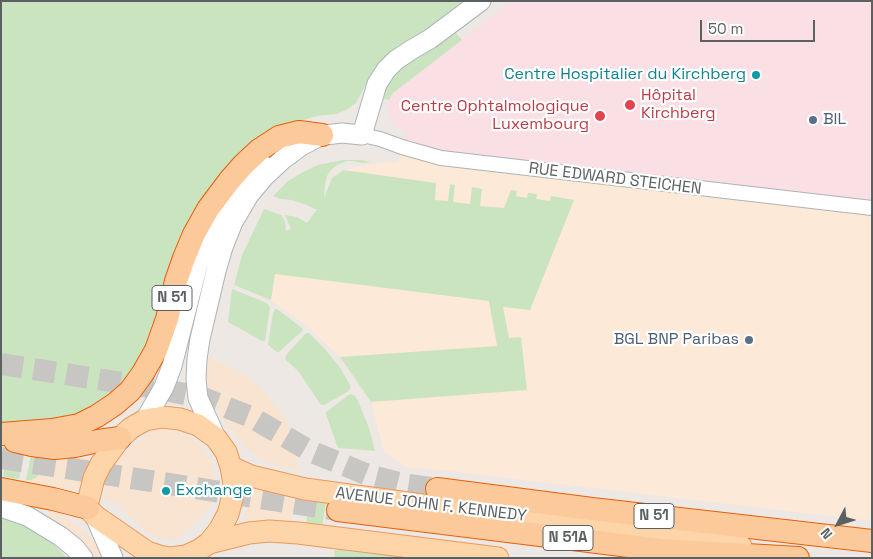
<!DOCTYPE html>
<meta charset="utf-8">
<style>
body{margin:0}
#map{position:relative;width:873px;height:559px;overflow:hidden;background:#ede8e3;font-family:"Space Grotesk",sans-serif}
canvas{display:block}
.frame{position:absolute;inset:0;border:2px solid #5b6163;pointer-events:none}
.north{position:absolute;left:813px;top:499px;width:50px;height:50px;-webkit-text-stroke:4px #fff;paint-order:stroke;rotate:230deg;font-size:14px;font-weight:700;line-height:20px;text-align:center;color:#5b6163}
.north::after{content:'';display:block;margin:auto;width:18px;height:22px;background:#5b6163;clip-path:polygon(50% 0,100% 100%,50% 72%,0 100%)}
.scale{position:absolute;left:700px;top:20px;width:115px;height:22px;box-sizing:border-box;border:2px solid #5b6163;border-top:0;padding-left:6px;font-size:15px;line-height:18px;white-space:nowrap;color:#5b6163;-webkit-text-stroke:4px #fff;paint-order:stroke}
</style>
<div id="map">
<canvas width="873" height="559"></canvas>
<div class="frame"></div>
<div class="north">N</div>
<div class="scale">50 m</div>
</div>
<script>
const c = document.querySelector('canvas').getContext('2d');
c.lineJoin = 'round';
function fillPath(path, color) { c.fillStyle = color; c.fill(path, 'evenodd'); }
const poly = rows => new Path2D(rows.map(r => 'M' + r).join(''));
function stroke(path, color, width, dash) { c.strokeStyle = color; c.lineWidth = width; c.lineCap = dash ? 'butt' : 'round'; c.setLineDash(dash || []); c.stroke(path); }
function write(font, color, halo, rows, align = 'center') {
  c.font = font + ' "Space Grotesk",sans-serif'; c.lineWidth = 4.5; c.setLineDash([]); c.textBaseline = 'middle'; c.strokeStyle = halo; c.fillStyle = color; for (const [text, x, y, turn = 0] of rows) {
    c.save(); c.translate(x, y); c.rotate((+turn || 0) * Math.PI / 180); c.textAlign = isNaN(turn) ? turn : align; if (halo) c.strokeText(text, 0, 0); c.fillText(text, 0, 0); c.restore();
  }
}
fillPath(poly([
 [402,147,872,208,872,521,449,471,406,467,384,452,371,402,340,357,307,326,271,300,279,234,299,228,307,223,323,203,332,178,343,170,376,163,398,162]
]), '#fde9d8');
fillPath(poly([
 [512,1,872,1,872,208,402,147,406,132,401,130,394,124,389,117,388,109,389,100,393,93]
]), '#fadfe5');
fillPath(poly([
 [1,1,464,1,425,31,406,41,389,53,373,71,356,103,346,110,336,114,317,116,293,123,275,130,145,358,113,395,72,417,1,424],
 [456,33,462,40,393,93,389,100,384,99,386,88,394,76,402,67,415,58,435,48],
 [342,160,361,160,371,162,362,163,353,161,347,161,337,165,331,170,327,176,325,184,324,198,332,178,343,170,436,183,435,200,448,201,450,184,455,185,453,202,470,204,472,187,482,189,480,206,504,208,511,190,517,191,516,196,527,198,528,193,537,194,536,199,550,201,551,196,574,200,530,310,503,307,509,338,521,337,527,390,371,402,340,357,497,346,489,301,275,274,271,300,234,285,242,255,264,209,281,215,285,221,286,231,291,229,285,215,297,217,307,223,317,209,315,209,304,204,291,200,281,199,273,196,288,181,303,172,318,165],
 [232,289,262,301,268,304,270,307,265,341,262,341,228,322],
 [275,309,277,309,289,318,303,329,302,331,279,352,277,352,268,345,273,313],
 [307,333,309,333,324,348,341,369,350,385,350,388,349,391,324,405,321,405,299,372,285,359,286,355,305,334],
 [350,394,354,395,356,397,361,408,369,428,375,451,339,448,337,446,326,414,326,412],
 [8,450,23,452,19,479,3,477],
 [31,454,36,456,39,459,42,464,42,469,40,474,36,478,32,480,26,480],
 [310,498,326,501,322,527,306,525],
 [1,517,16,522,33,530,49,540,67,558,1,558],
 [345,547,414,558,335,558,334,551]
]), '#cbe4c0');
fillPath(poly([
 [205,357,222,363,238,371,252,381,265,393,276,406,286,420,293,437,297,454,298,471,275,465,264,461,246,447,240,440,222,418,211,397,205,373],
 [151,429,166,429,173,430,186,435,193,439,204,449,210,459,214,470,216,490,210,507,177,540,161,539,149,534,116,503,104,498,106,481,116,462,125,453,137,443],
 [36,456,86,457,88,460,88,462,83,475,80,488,76,490,72,490,26,482,26,480,32,480,36,478,40,474,42,469,42,464,39,459],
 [253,488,295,496,291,524,245,520,244,516],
 [54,511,73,522,84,532,96,544,106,558,96,558,81,541,70,531,50,516,49,514,50,512]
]), '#f9e4d2');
stroke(poly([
 [1,364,155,388,203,398,251,417,310,451,368,475,403,484,437,489],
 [1,458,338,510]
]), '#c8c6c3', 22, [22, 11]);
const minor = poly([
 [362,135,380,139,402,147,441,158,872,208]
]);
const secondary = poly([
 [308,137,342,133,362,135,377,84,386,70,396,60,411,50,430,39,481,1],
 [145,420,164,387,172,366,198,264,207,241,219,217,238,188,261,163],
 [216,438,198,398,196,379,197,359,200,339,216,271,223,247,233,222,249,195,265,176,282,160,301,146,322,135],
 [1,507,27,516,60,536,75,548,83,558],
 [95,516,113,558]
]);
const primary = poly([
 [162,417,180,419,198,425,216,438,226,452,231,467,234,484,232,499,228,514,220,529,209,543,199,550,186,556,171,558,159,556,147,552,95,516,88,508,88,502,94,478,101,464,120,438,131,428,145,420,162,417],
 [231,467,251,476,305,489,423,505,663,534,741,546],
 [209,543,249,533,269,531,298,533,498,558]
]);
const trunk = poly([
 [1,434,52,430,79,425,97,416,115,404,130,391,143,373,156,350,167,319,176,281,184,258,194,234,208,209,229,181,243,165,259,150,279,137,299,132,322,135],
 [15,441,32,445,55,448,75,446,98,441,120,438],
 [1,489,53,499,88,508],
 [437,489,592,509,872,541],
 [338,510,661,550,798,558]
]);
stroke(minor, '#aeb3b5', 16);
stroke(secondary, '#adb3b6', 21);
stroke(primary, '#ed985c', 23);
stroke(trunk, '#e95d07', 24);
stroke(minor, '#fff', 14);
stroke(secondary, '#fff', 19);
stroke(primary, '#fdd5a8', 21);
stroke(trunk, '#fcc99a', 22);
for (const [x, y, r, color] of [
 [756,75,5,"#0f9aa8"],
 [630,105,6,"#e0444e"],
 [600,116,6,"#e0444e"],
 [813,120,5,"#5c6f8a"],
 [749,340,5,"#5c6f8a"],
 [166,491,5,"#0f9aa8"]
]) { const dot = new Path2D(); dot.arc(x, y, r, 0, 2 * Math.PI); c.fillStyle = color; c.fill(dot); stroke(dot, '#fff', 2); }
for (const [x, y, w] of [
 [172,298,40],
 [654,516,40],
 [568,538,50]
]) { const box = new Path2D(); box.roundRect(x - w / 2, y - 12.5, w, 25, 4); c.fillStyle = '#fff'; c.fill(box); stroke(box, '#5b6163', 1); }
write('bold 15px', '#5b6163', null, [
 ["N 51",172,298],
 ["N 51",654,516],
 ["N 51A",568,538]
]);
write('16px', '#0d838f', '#fff', [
 ["Centre Hospitalier du Kirchberg",746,75],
 ["Exchange",176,491,"left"]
], 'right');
write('16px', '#be3a42', '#fff', [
 ["Hôpital",641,96],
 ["Kirchberg",641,114],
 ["Centre Ophtalmologique",589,107,"right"],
 ["Luxembourg",589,125,"right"]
], 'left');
write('16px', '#4e5e75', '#fff', [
 ["BIL",823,120],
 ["BGL BNP Paribas",739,340,"right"]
], 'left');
write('16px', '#5b6163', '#fff', [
 ["RUE EDWARD STEICHEN",615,179,7],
 ["AVENUE JOHN F. KENNEDY",431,505,7]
]);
</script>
